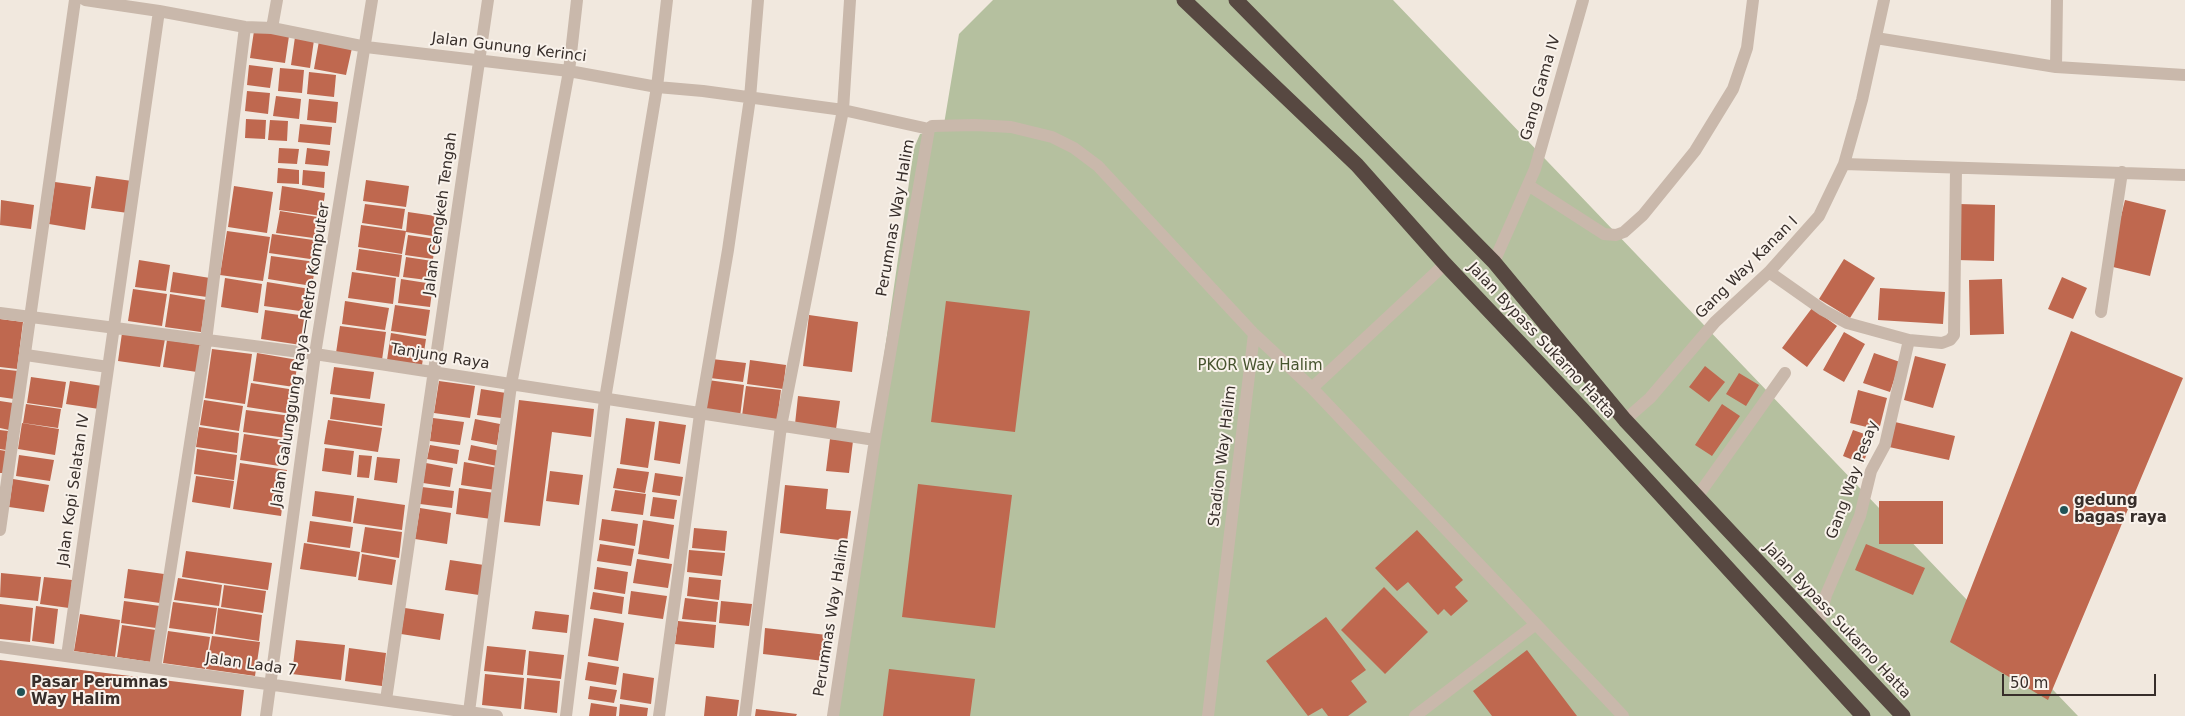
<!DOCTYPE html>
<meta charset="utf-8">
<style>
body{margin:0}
#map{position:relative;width:2185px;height:716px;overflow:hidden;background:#f1e8de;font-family:"DejaVu Sans",sans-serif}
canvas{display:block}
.scale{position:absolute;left:2002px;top:674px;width:154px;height:22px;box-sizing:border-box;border:2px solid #372e2a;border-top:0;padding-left:6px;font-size:15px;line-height:18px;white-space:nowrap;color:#372e2a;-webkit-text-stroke:4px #f9f2eb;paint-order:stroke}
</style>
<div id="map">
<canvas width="2185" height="716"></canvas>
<div class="scale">50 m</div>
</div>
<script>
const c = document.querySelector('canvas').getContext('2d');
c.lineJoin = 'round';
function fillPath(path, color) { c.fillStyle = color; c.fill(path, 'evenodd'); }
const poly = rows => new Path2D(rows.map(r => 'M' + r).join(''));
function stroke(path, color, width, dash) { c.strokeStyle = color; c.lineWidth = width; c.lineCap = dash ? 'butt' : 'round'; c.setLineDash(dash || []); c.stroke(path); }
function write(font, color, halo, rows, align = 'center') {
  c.font = font + ' "DejaVu Sans",sans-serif'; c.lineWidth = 4; c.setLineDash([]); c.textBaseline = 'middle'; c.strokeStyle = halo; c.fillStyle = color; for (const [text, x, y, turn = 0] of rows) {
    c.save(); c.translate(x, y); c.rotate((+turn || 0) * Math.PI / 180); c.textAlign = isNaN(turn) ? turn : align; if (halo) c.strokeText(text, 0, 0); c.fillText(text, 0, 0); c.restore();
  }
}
fillPath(poly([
 [993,0,1393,0,2078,716,832,716,914,148,920,134,943,130,959,34]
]), '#b5c09f');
fillPath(poly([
 [254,31,289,36,285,63,250,58],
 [295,37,314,40,310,68,291,65],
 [319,41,352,48,346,75,314,69],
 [249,65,273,68,270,88,247,85],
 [280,68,304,70,302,93,278,91],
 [309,72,336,75,334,97,307,94],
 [247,91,270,93,268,114,245,111],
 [276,96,301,99,299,119,273,116],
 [309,99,338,102,336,123,307,120],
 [246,119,266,120,265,139,245,138],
 [270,120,288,121,287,141,268,140],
 [300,124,332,127,330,145,298,142],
 [279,148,299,149,297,164,278,163],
 [307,148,330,151,328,166,305,164],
 [278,168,299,170,299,184,277,183],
 [303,170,325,172,324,188,302,185],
 [96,176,132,181,128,213,91,208],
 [366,180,409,186,406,207,363,201],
 [55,182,91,187,85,230,49,224],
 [234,186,273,192,267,233,228,227],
 [282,186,325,193,322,216,279,210],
 [1,200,34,205,31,229,0,225],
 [2125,200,2166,210,2150,276,2109,266],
 [365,204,405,209,402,229,362,223],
 [1959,204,1995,205,1994,261,1957,260],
 [280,211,324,218,321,239,276,233],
 [408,212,442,217,439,237,406,232],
 [361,225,406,231,402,254,358,247],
 [227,231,270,237,263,281,220,275],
 [272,234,320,241,317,260,269,253],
 [408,235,436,239,433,259,405,255],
 [359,249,402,255,399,277,356,270],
 [271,256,316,262,312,286,268,279],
 [406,257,439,262,435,281,403,277],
 [1844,259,1875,278,1850,318,1819,299],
 [139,260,170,265,166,291,135,287],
 [173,272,210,278,207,297,170,292],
 [352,272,396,278,393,304,348,298],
 [2062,277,2087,288,2073,319,2048,309],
 [225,278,262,284,258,313,221,307],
 [401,279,433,284,430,307,398,303],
 [2002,279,2004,334,1970,335,1969,280],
 [267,282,310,289,307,312,264,306],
 [1880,288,1945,292,1943,324,1878,320],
 [133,289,167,294,162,326,128,321],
 [170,294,206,300,201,332,165,327],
 [345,301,389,308,385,330,342,324],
 [946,301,1030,311,1015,432,931,422],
 [395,305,430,310,426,336,391,331],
 [1812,308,1837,326,1807,367,1782,348],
 [265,310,306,316,301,345,261,339],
 [809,315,858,322,852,372,803,366],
 [0,319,23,322,17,369,0,367],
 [340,326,386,332,382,360,336,353],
 [2071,331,2183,378,2048,700,1950,642],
 [1844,332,1865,344,1844,382,1823,370],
 [122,333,165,339,160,367,118,361],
 [391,333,426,339,422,365,387,360],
 [167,340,201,345,197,372,163,367],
 [212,349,252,354,245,404,205,398],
 [257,353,298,360,294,387,253,381],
 [1874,353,1900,362,1890,392,1863,383],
 [1915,356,1946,364,1933,408,1904,400],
 [712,359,746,363,743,382,710,378],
 [750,360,786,365,783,389,747,384],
 [1705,366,1725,382,1709,402,1689,387],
 [334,367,374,372,370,399,330,394],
 [0,369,18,371,14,399,0,397],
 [1739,373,1759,385,1746,406,1726,394],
 [31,377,66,382,62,408,27,403],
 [708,380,744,385,740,417,704,412],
 [70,381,102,386,99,409,66,404],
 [439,381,475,386,470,418,434,413],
 [251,383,295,390,292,414,247,407],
 [746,386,781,390,777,421,742,416],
 [481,389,506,393,501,418,477,415],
 [1858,390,1887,398,1879,430,1850,423],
 [798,396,840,401,836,429,795,424],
 [333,397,385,404,382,426,330,419],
 [204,400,243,406,239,431,200,425],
 [519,400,594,409,591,437,552,432,540,526,504,522],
 [0,401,13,403,9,430,0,428],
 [26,404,61,409,58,428,23,423],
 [1722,404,1740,416,1712,456,1695,445],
 [246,410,291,416,287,438,243,432],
 [433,418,464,422,460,445,430,441],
 [626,418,655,422,648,468,620,464],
 [475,419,500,424,497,445,471,440],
 [328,420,382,428,378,452,324,444],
 [659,421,686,425,680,464,654,460],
 [1895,422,1955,436,1949,460,1889,447],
 [22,423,59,429,55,455,18,449],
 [199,427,239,433,237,453,196,447],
 [0,430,8,431,6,450,0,449],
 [1853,430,1873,437,1863,464,1843,456],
 [244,434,290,441,286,467,240,460],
 [830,439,853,441,849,473,826,471],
 [430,445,459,450,457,464,427,459],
 [471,445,500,451,497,466,468,460],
 [325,448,354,451,351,475,322,471],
 [197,449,237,455,234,480,194,474],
 [0,450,6,451,3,473,0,473],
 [19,455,54,460,50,481,16,476],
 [359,455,372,456,369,478,357,477],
 [377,457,400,459,397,483,374,480],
 [464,462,498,468,495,490,461,485],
 [240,463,287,470,281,516,233,509],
 [426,463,453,468,450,487,423,483],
 [617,468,649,472,645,493,613,488],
 [550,471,583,475,579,505,546,501],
 [655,473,683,477,680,496,652,492],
 [196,476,234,481,230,508,192,502],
 [13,479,49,485,44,512,9,507],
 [918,484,1012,495,995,628,902,617],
 [785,485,828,489,826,509,851,511,847,541,780,533],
 [422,487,454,491,452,508,420,504],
 [459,488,495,493,491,519,456,514],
 [615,490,646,494,643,515,611,511],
 [315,491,354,496,351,522,312,516],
 [653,497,677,500,674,519,650,516],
 [357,498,405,505,402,530,353,523],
 [1879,501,1943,501,1943,544,1879,544],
 [420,508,451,513,447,544,415,539],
 [602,519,638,524,635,546,599,540],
 [643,520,674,525,669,559,638,554],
 [310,521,353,527,350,548,307,542],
 [365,527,402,532,399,558,361,552],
 [694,528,727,531,725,551,692,548],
 [1417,530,1463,580,1455,587,1468,601,1451,616,1444,609,1438,615,1408,582,1397,591,1375,568],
 [304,543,360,552,356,577,300,569],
 [600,544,634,549,631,566,597,561],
 [1866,544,1925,568,1913,595,1855,570],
 [689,550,725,553,722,576,687,572],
 [186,551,272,563,268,590,182,577],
 [362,554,396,560,392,585,358,580],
 [637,559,672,564,668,588,633,583],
 [450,560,484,565,479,595,445,590],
 [597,567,628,572,625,594,594,589],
 [128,569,164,574,160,603,124,598],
 [1,573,41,577,38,601,0,597],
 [44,577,72,580,69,608,40,604],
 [689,577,721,580,719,600,687,596],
 [178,578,222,585,219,606,174,600],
 [224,585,266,591,263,613,221,607],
 [1384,587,1428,632,1385,674,1341,630],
 [631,591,667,596,663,619,628,614],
 [593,592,624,597,622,614,590,609],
 [685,598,718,602,716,622,682,619],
 [124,601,160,606,156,628,121,623],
 [721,601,752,604,749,626,719,623],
 [173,602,217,608,213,634,169,628],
 [0,604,33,608,30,642,0,639],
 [36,606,58,609,54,644,32,641],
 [218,608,262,615,259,641,215,634],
 [405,608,444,614,440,640,401,634],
 [535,611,569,615,567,633,532,629],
 [80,614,120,620,115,657,74,651],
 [1326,617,1366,670,1351,681,1367,702,1348,716,1328,716,1322,708,1308,716,1266,661],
 [594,618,624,623,618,661,588,656],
 [678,621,716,625,714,648,675,644],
 [122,625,156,630,151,662,117,657],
 [765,628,827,635,824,661,763,654],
 [168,631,210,637,205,669,163,663],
 [212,636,260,642,255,676,206,669],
 [296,640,345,645,341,680,292,674],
 [487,646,526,650,523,675,484,671],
 [349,648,386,653,382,686,345,681],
 [1527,650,1577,716,1492,716,1473,691],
 [529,651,564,655,561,679,527,675],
 [0,660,244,690,241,716,0,716],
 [588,662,619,667,616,685,585,680],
 [889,669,975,679,970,716,883,716],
 [623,673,654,678,651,704,620,699],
 [485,674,524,678,521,709,482,705],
 [527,678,560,681,557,713,524,709],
 [590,686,617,690,614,703,588,699],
 [706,696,739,700,737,716,704,716],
 [591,703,617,707,616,716,589,716],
 [620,704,648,708,647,716,619,716],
 [756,709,797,714,796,716,755,716]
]), '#bf684f');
stroke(poly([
 [85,0,159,11,245,27,272,28,366,47,569,71,657,87,703,91,843,110,929,129],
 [272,28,277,0],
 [1876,38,2056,67,2185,75],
 [2056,67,2057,0],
 [929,129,932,126,975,125,1011,127,1052,137,1074,148,1098,166,1254,334,1312,388,1623,716],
 [1844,164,2185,175],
 [1528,185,1604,234,1616,235,1624,232,1643,215,1695,151,1733,89,1747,48,1753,0],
 [1494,262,1535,169,1583,0],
 [1769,272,1823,310,1847,323,1909,340,1942,343,1950,340,1954,335,1956,168],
 [2101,312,2122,172],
 [0,313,315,354,875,440],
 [26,355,108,367],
 [1312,388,1445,264],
 [1625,420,1650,398,1715,322,1769,272,1819,216,1844,164,1862,100,1884,0],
 [1697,497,1785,373],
 [0,530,75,0],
 [1818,627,1826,595,1860,516,1871,471,1885,445,1909,340],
 [0,647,497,716],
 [67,656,159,11],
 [155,668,206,341,245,27],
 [386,700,488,0],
 [469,712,511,385,569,71,577,0],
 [266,716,315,354,372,0],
 [566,716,605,399,657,87,667,0],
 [659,716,700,414,728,250,750,98,758,0],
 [745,716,781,426,843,110,850,0],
 [833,716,875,440,929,129],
 [1208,716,1254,334],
 [1415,716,1536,624]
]), '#c9b8ab', 12);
stroke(poly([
 [1184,0,1357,165,1445,264,1583,410,1863,716],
 [1236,0,1494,262,1625,420,1903,716]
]), '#574841', 15);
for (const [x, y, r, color] of [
 [2064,510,5,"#215356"],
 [21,692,5,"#215356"]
]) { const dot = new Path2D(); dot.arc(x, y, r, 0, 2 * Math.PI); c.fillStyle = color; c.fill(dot); stroke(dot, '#f9f2eb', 2); }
write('15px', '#372e2a', '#f9f2eb', [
 ["Jalan Gunung Kerinci",509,48,7],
 ["Gang Gama IV",1541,88,-74],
 ["Jalan Cengkeh Tengah",441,214,-82],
 ["Perumnas Way Halim",896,218,-80],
 ["Gang Way Kanan I",1747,268,-45],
 ["Jalan Bypass Sukarno Hatta",1541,341,47],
 ["Jalan Galunggung Raya—Retro Komputer",301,355,-81],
 ["Tanjung Raya",440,357,9],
 ["Stadion Way Halim",1223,456,-83],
 ["Gang Way Pesay",1853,480,-70],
 ["Jalan Kopi Selatan IV",74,490,-82],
 ["Perumnas Way Halim",832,618,-81],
 ["Jalan Bypass Sukarno Hatta",1837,621,47],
 ["Jalan Lada 7",251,665,8]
]);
write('15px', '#47542f', '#f9f2eb', [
 ["PKOR Way Halim",1260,366]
]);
write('bold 15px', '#372e2a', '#f9f2eb', [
 ["gedung",2074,501],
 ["bagas raya",2074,518],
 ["Pasar Perumnas",31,683],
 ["Way Halim",31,700]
], 'left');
</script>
